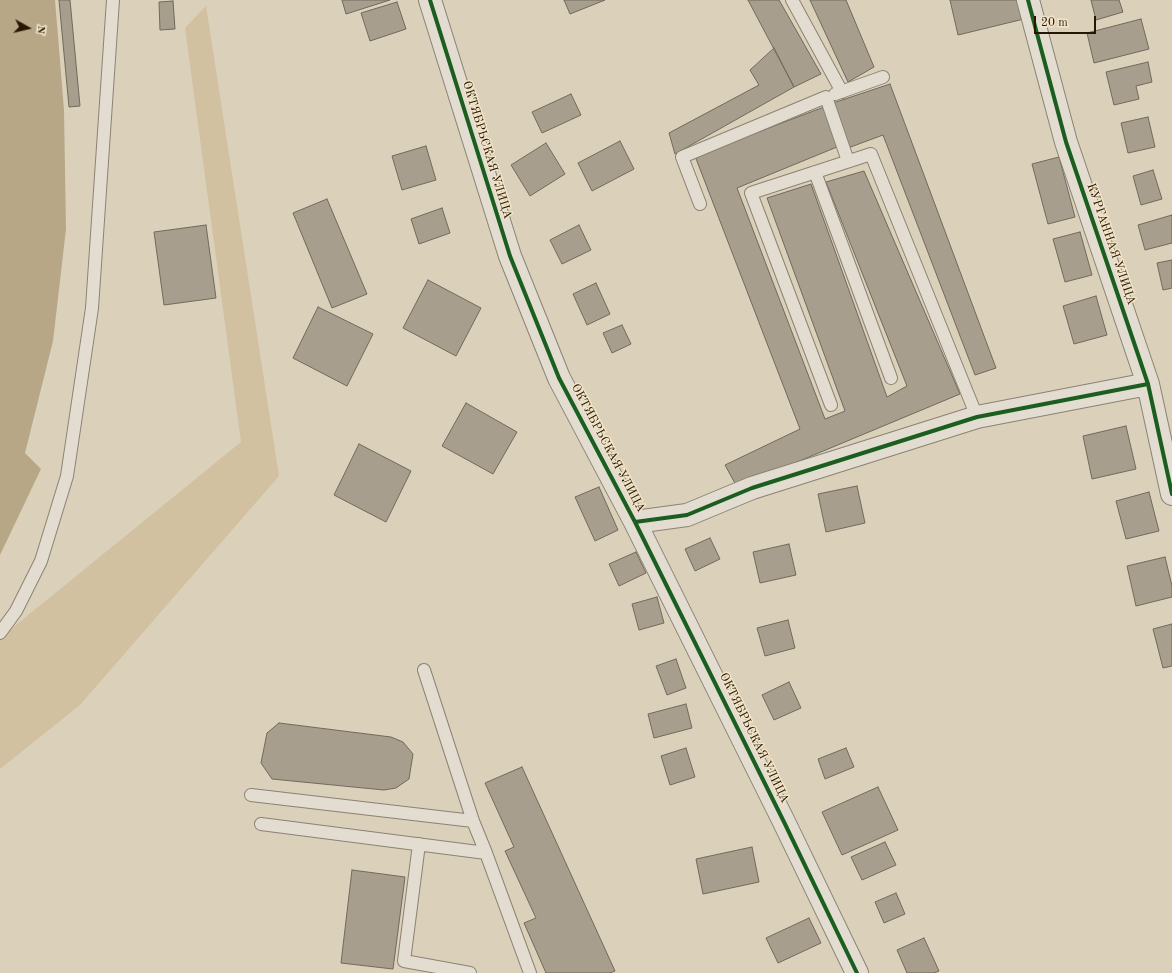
<!DOCTYPE html>
<meta charset="utf-8">
<style>
body{margin:0}
#map{position:relative;width:1172px;height:973px;overflow:hidden;background:#dbd0b9;font-family:"Old Standard TT",serif}
canvas{display:block}
.north{position:absolute;left:8px;top:8px;width:40px;height:40px;-webkit-text-stroke:3px #f1e4c8;paint-order:stroke;rotate:98deg;font-size:11px;font-weight:700;line-height:16px;text-align:center;color:#271602}
.north::after{content:'';display:block;margin:auto;width:14px;height:18px;background:#271602;clip-path:polygon(50% 0,100% 100%,50% 72%,0 100%)}
.scale{position:absolute;left:1034px;top:16px;width:62px;height:18px;box-sizing:border-box;border:2px solid #271602;border-top:0;padding-left:5px;font-size:12px;line-height:14px;white-space:nowrap;color:#271602;-webkit-text-stroke:3px #f1e4c8;paint-order:stroke}
</style>
<div id="map">
<canvas width="1172" height="973"></canvas>
<div class="north">N</div>
<div class="scale">20 m</div>
</div>
<script>
const c = document.querySelector('canvas').getContext('2d');
c.lineJoin = 'round';
function fillPath(path, color) { c.fillStyle = color; c.fill(path, 'evenodd'); }
const poly = rows => new Path2D(rows.map(r => 'M' + r).join(''));
function stroke(path, color, width, dash) { c.strokeStyle = color; c.lineWidth = width; c.lineCap = dash ? 'butt' : 'round'; c.setLineDash(dash || []); c.stroke(path); }
function write(font, color, halo, rows, align = 'center') {
  c.font = font + ' "Old Standard TT",serif'; c.lineWidth = 3; c.setLineDash([]); c.textBaseline = 'middle'; c.strokeStyle = halo; c.fillStyle = color; for (const [text, x, y, turn = 0] of rows) {
    c.save(); c.translate(x, y); c.rotate((+turn || 0) * Math.PI / 180); c.textAlign = isNaN(turn) ? turn : align; if (halo) c.strokeText(text, 0, 0); c.fillText(text, 0, 0); c.restore();
  }
}
fillPath(poly([
 [206,6,279,476,80,705,0,769,0,638,241,442,185,28]
]), '#d1c1a1');
fillPath(poly([
 [0,0,55,0,64,110,66,229,53,341,25,453,41,469,0,555]
]), '#b7a787');
const building = poly([
 [59,0,70,0,80,106,69,107,59,0],
 [342,0,390,0,346,14,342,0],
 [564,0,605,0,570,14,564,0],
 [748,0,779,0,821,74,794,87,748,0],
 [810,0,846,0,874,67,848,82,810,0],
 [950,0,1023,0,1028,18,958,35,950,0],
 [1091,0,1119,0,1123,12,1096,20,1091,0],
 [173,1,175,29,160,30,159,2,173,1],
 [397,2,406,29,370,41,361,13,397,2],
 [1141,19,1149,49,1094,63,1087,33,1141,19],
 [774,48,794,87,675,154,669,133,759,85,750,70,774,48],
 [1148,62,1152,82,1136,86,1139,99,1114,105,1106,72,1148,62],
 [890,84,996,368,975,375,883,135,848,148,833,103,890,84],
 [571,94,581,115,542,133,532,112,571,94],
 [824,107,837,147,737,188,825,419,845,411,767,198,811,184,887,397,907,386,826,182,864,171,960,394,737,487,725,465,800,429,695,156,824,107],
 [1148,117,1155,147,1128,153,1121,123,1148,117],
 [620,141,634,169,592,191,578,163,620,141],
 [546,143,565,174,530,196,511,165,546,143],
 [426,146,436,180,402,190,392,156,426,146],
 [1059,157,1075,217,1048,224,1032,164,1059,157],
 [1153,170,1162,199,1141,205,1133,176,1153,170],
 [327,199,367,294,332,308,293,213,327,199],
 [442,208,450,233,419,244,411,219,442,208],
 [1172,215,1172,243,1145,250,1138,225,1172,215],
 [206,225,216,298,164,305,154,232,206,225],
 [579,225,591,250,562,264,550,240,579,225],
 [1080,232,1092,275,1065,282,1053,239,1080,232],
 [1172,260,1172,288,1163,290,1157,263,1172,260],
 [428,280,481,308,456,356,403,328,428,280],
 [596,283,610,314,587,325,573,294,596,283],
 [1096,296,1107,335,1074,344,1063,306,1096,296],
 [318,307,373,334,347,386,293,358,318,307],
 [622,325,631,344,612,353,603,333,622,325],
 [466,403,517,432,493,474,442,446,466,403],
 [1126,426,1136,469,1092,479,1083,436,1126,426],
 [359,444,411,471,386,522,334,495,359,444],
 [857,486,865,523,826,532,818,494,857,486],
 [599,487,618,530,595,541,575,497,599,487],
 [1149,492,1159,531,1126,539,1116,501,1149,492],
 [710,538,720,559,695,571,685,549,710,538],
 [789,544,796,575,760,583,753,552,789,544],
 [636,552,646,573,619,586,609,564,636,552],
 [1165,557,1172,586,1172,597,1136,606,1127,566,1165,557],
 [657,597,664,623,639,630,632,604,657,597],
 [788,620,795,648,765,656,757,628,788,620],
 [1172,624,1172,666,1163,668,1153,629,1172,624],
 [676,659,686,688,667,695,656,666,676,659],
 [789,682,801,708,774,720,762,695,789,682],
 [686,704,692,728,654,738,648,714,686,704],
 [279,723,391,737,403,742,413,754,409,779,396,788,384,790,272,779,261,763,267,733,279,723],
 [686,748,695,777,670,785,661,756,686,748],
 [846,748,854,767,825,779,818,759,846,748],
 [522,767,615,971,610,973,546,973,524,923,536,918,505,851,514,847,485,783,522,767],
 [878,787,898,830,842,855,822,812,878,787],
 [885,842,896,865,862,880,851,857,885,842],
 [752,847,759,882,703,894,696,859,752,847],
 [352,870,405,877,393,969,341,963,352,870],
 [896,893,905,914,884,923,875,902,896,893],
 [809,918,821,943,778,963,766,938,809,918],
 [924,938,939,971,934,973,907,973,897,950,924,938]
]);
fillPath(building, '#a79e8e');
stroke(building, '#71695b', 1);
const service = poly([
 [792,0,842,92],
 [835,94,883,77],
 [815,172,891,378],
 [700,204,682,157,826,97,848,161],
 [831,405,751,193,871,154,977,417],
 [0,633,16,611,41,561,67,476,92,308,113,0],
 [424,670,473,821,486,853,530,973],
 [251,795,473,821],
 [261,824,486,853],
 [419,844,404,961,470,973]
]);
const minor = poly([
 [430,0,510,256,559,378,635,522,784,822,857,973],
 [1028,0,1066,142,1148,384,1172,494],
 [635,522,687,515,752,488,977,417,1148,384]
]);
stroke(service, '#8b8273', 14);
stroke(minor, '#8b8273', 24);
stroke(service, '#e3ddd1', 12);
stroke(minor, '#e3ddd1', 22);
stroke(poly([
 [430,0,510,256,559,378,635,522,784,822,857,973],
 [1028,0,1066,142,1148,384,1172,494],
 [635,522,687,515,752,488,977,417,1148,384]
]), '#1b5e20', 4);
write('12px', '#271602', '#f1e4c8', [
 ["ОКТЯБРЬСКАЯ УЛИЦА",487,150,73],
 ["КУРГАННАЯ УЛИЦА",1111,244,71],
 ["ОКТЯБРЬСКАЯ УЛИЦА",608,448,62],
 ["ОКТЯБРЬСКАЯ УЛИЦА",754,738,64]
]);
</script>
